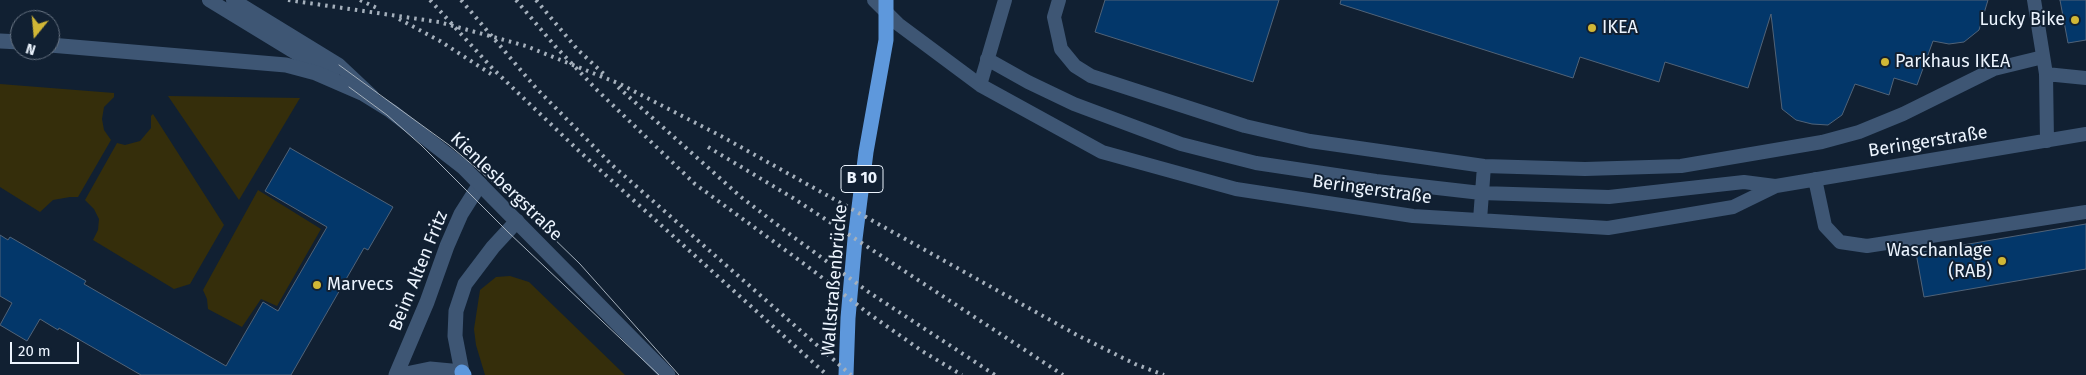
<!DOCTYPE html>
<meta charset="utf-8">
<style>
body{margin:0}
#map{position:relative;width:2086px;height:375px;overflow:hidden;background:#112032;font-family:"Fira Sans",sans-serif}
canvas{display:block}
.north{position:absolute;left:10px;top:10px;width:50px;height:50px;box-sizing:border-box;background:#112032;border:1px solid #697584;border-radius:50%;rotate:197deg;font-size:14px;font-weight:700;line-height:20px;text-align:center;color:#ecf4fe}
.north::after{content:'';display:block;margin:auto;width:18px;height:22px;background:#d1b736;clip-path:polygon(50% 0,100% 100%,50% 72%,0 100%)}
.scale{position:absolute;left:10px;top:342px;width:69px;height:22px;box-sizing:border-box;border:2px solid #ecf4fe;border-top:0;padding-left:6px;font-size:15px;line-height:18px;white-space:nowrap;color:#ecf4fe;-webkit-text-stroke:4px #112032;paint-order:stroke}
</style>
<div id="map">
<canvas width="2086" height="375"></canvas>
<div class="north">N</div>
<div class="scale">20 m</div>
</div>
<script>
const c = document.querySelector('canvas').getContext('2d');
c.lineJoin = 'round';
function fillPath(path, color) { c.fillStyle = color; c.fill(path, 'evenodd'); }
const poly = rows => new Path2D(rows.map(r => 'M' + r).join(''));
function stroke(path, color, width, dash) { c.strokeStyle = color; c.lineWidth = width; c.lineCap = dash ? 'butt' : 'round'; c.setLineDash(dash || []); c.stroke(path); }
function write(font, color, halo, rows, align = 'center') {
  c.font = font + ' "Fira Sans",sans-serif'; c.lineWidth = 4; c.setLineDash([]); c.textBaseline = 'middle'; c.strokeStyle = halo; c.fillStyle = color; for (const [text, x, y, turn = 0] of rows) {
    c.save(); c.translate(x, y); c.rotate((+turn || 0) * Math.PI / 180); c.textAlign = isNaN(turn) ? turn : align; if (halo) c.strokeText(text, 0, 0); c.fillText(text, 0, 0); c.restore();
  }
}
fillPath(poly([
 [0,84,114,93,114,97,104,107,102,119,104,130,111,140,78,197,70,197,53,200,40,212,0,187],
 [168,96,300,98,239,200],
 [153,114,224,225,190,284,174,289,93,240,98,230,99,219,94,209,85,200,117,143,125,145,140,141,151,128,151,116],
 [258,190,321,229,277,306,261,299,242,327,208,309,207,299,203,290],
 [510,276,529,282,625,375,485,375,476,345,474,329,480,290,496,277]
]), '#352e0b');
const building = poly([
 [1105,0,1279,0,1253,82,1095,32,1105,0],
 [1341,0,1988,0,1979,30,1964,42,1949,44,1933,41,1917,85,1894,78,1889,95,1855,84,1842,115,1828,125,1812,124,1796,120,1782,109,1771,14,1748,88,1665,62,1659,82,1580,57,1573,78,1340,4,1341,0],
 [2060,0,2086,0,2086,40,2068,43,2060,0],
 [290,148,393,207,368,250,364,248,291,375,141,375,59,328,58,330,40,319,27,341,0,325,12,303,0,296,0,235,8,240,10,237,86,281,84,284,226,366,263,302,278,311,327,227,265,191,290,148],
 [2086,224,2086,269,1924,297,1916,253,2086,224]
]);
fillPath(building, '#03376a');
stroke(building, '#516378', 1);
stroke(poly([
 [209,0,332,75],
 [233,0,339,65,372,96],
 [874,0,898,24,980,85,1102,152,1236,189,1413,216,1608,228,1733,207,1776,186,2086,134],
 [1059,0,1054,17,1061,49,1075,66,1091,76,1245,126,1310,141,1484,166,1585,169,1681,166,1822,142,1859,132,1903,114,1994,69,2043,57],
 [2034,0,2046,74,2047,141],
 [987,59,1028,82,1074,104,1181,144,1256,163,1376,181,1481,193,1609,197,1744,182,1775,186],
 [2046,74,2086,78],
 [980,85,1005,0],
 [1815,179,1825,226,1840,242,1867,246,2086,212],
 [1480,220,1484,166]
]), '#3e5674', 14);
stroke(poly([
 [396,375,427,302,447,246,461,214,480,184],
 [401,375,430,369,462,372]
]), '#3e5674', 15);
stroke(poly([
 [0,41,20,42],
 [50,45,286,65,316,73,362,93,391,111,463,167,668,375],
 [462,372,455,336,456,311,465,284,493,247,517,221]
]), '#3e5674', 15);
stroke(poly([
 [462,372,464,375],
 [846,375,848,318,855,239,866,152,886,40,886,0]
]), '#5e98dc', 15);
stroke(poly([
 [339,65,449,145,514,200,580,264,679,375],
 [349,87,387,115,421,145,508,232,659,375]
]), '#a5b0bc', 1);
stroke(poly([
 [288,0,439,22,526,46,620,84,721,136,1077,335,1135,364,1164,375],
 [360,0,379,9],
 [430,0,493,69,579,151,827,375],
 [461,0,536,88,612,165,851,375],
 [516,0,555,46,597,90,695,184,807,266,868,313,922,351,962,375],
 [536,0,578,50,605,75],
 [399,19,440,41,491,74],
 [618,87,741,197,788,233,870,293,995,375],
 [708,147,793,198,1063,375]
]), '#a5b0bc', 4, [2.5, 5]);
for (const [x, y, r, color] of [
 [2075,20,5,"#d1b736"],
 [1592,28,5,"#d1b736"],
 [1885,62,5,"#d1b736"],
 [2002,261,5,"#d1b736"],
 [317,285,5,"#d1b736"]
]) { const dot = new Path2D(); dot.arc(x, y, r, 0, 2 * Math.PI); c.fillStyle = color; c.fill(dot); stroke(dot, '#112032', 2); }
for (const [x, y, w] of [
 [862,179,42]
]) { const box = new Path2D(); box.roundRect(x - w / 2, y - 13.5, w, 27, 4); c.fillStyle = '#112032'; c.fill(box); stroke(box, '#ecf4fe', 1); }
write('bold 16px', '#ecf4fe', null, [
 ["B 10",862,179]
]);
write('18px', '#ecf4fe', '#112032', [
 ["Lucky Bike",2065,20,"right"],
 ["IKEA",1602,28],
 ["Parkhaus IKEA",1895,62],
 ["Waschanlage",1992,251,"right"],
 ["(RAB)",1992,272,"right"],
 ["Marvecs",327,285]
], 'left');
write('18px', '#ecf4fe', '#112032', [
 ["Beringerstraße",1928,142,-9],
 ["Kienlesbergstraße",506,187,44],
 ["Beringerstraße",1372,190,8],
 ["Beim Alten Fritz",419,271,-68],
 ["Wallstraßenbrücke",835,280,-85]
]);
</script>
